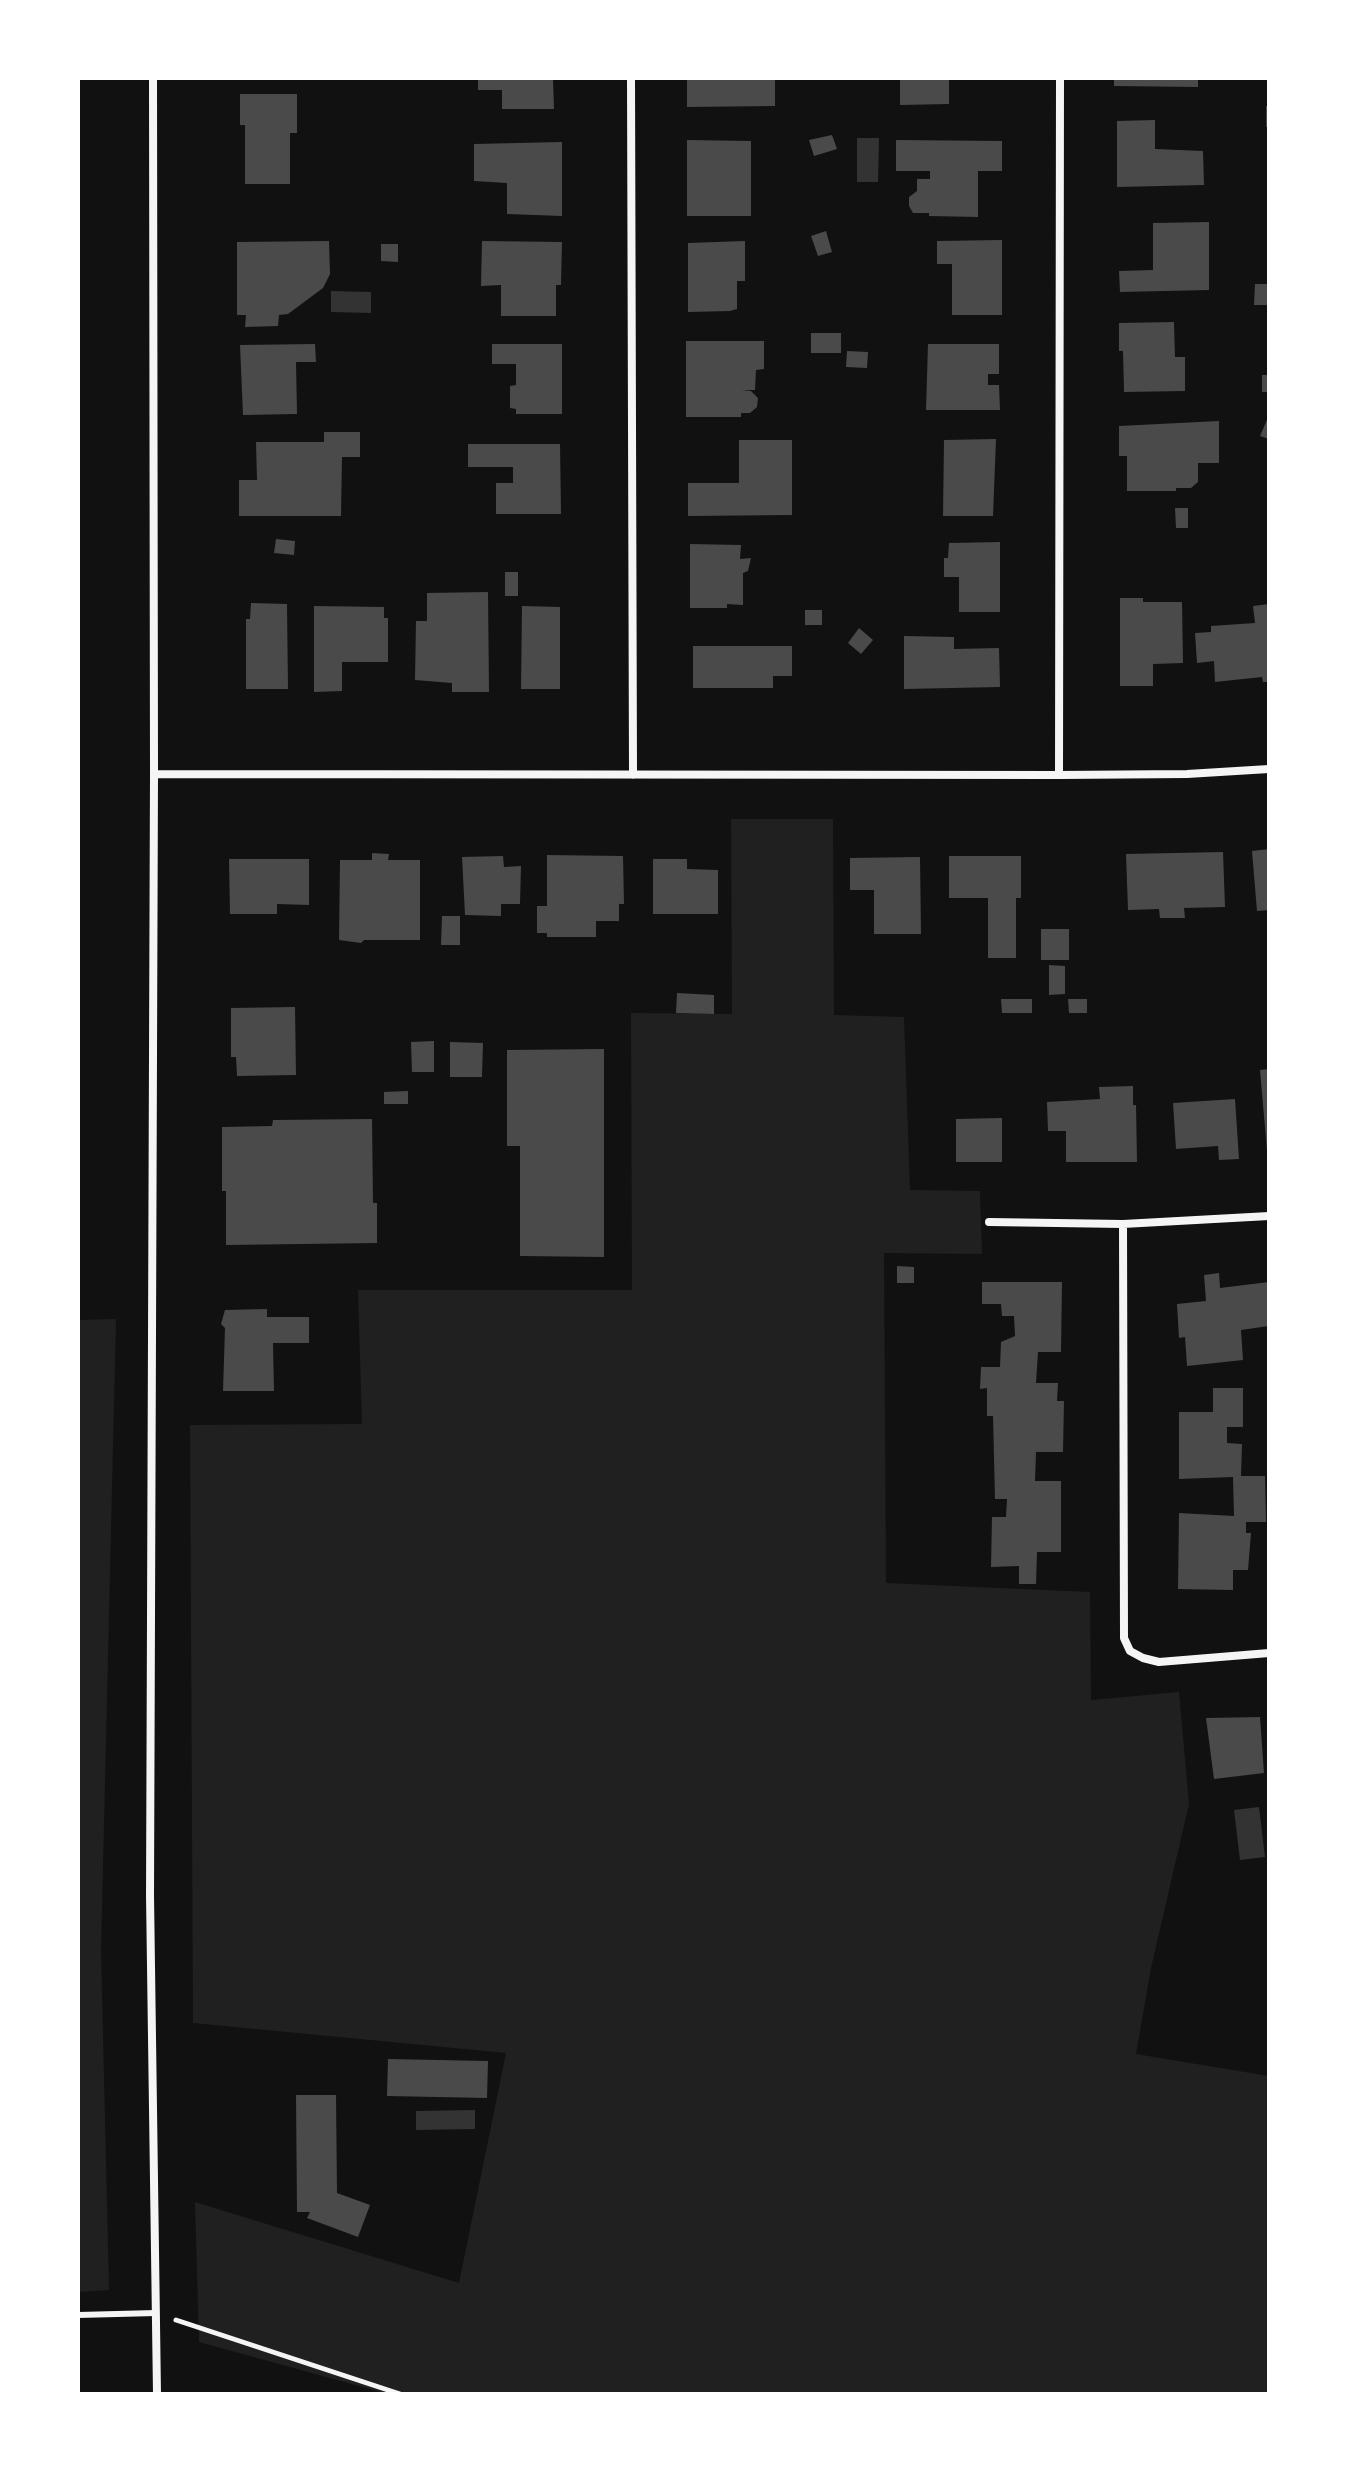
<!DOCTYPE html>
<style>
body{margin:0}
#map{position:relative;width:1347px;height:2472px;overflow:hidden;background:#111;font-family:"Noto Sans",sans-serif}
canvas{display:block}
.frame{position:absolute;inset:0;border:80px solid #fff;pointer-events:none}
</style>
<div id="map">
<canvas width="1347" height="2472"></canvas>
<div class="frame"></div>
</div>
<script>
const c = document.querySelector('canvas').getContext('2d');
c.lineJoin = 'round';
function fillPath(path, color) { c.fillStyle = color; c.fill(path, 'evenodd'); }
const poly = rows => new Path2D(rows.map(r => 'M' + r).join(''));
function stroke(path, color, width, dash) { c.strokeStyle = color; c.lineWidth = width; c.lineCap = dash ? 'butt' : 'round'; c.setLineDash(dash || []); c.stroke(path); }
fillPath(poly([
 [731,819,833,819,834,1015,904,1017,910,1190,980,1191,982,1254,884,1253,886,1583,1090,1592,1091,1700,1179,1692,1189,1804,1151,1968,1136,2054,1269,2076,1269,2394,388,2394,199,2342,195,2202,459,2283,506,2053,193,2023,190,1425,362,1424,358,1290,632,1290,631,1013,732,1014],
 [116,1319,101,1950,109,2290,78,2292,78,1320]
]), '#202020');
fillPath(poly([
 [857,138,879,138,878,182,857,182],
 [331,291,371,292,371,313,331,312],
 [1259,1807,1265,1857,1240,1860,1234,1810],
 [475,2110,475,2129,416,2130,416,2111]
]), '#333');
fillPath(poly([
 [478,78,553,78,554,109,502,109,502,90,478,90],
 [687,78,775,78,775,106,687,107],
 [900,78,949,78,949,104,900,105],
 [1114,78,1198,78,1198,87,1114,86],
 [240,94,297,94,297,133,290,133,290,184,245,184,245,125,240,125],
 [1266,106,1269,106,1269,127,1266,127],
 [1155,120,1155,149,1203,151,1204,185,1117,187,1117,121],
 [832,135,837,149,814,156,809,140],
 [687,140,751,141,751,216,687,216],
 [896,140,1002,141,1002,171,978,171,978,217,929,216,929,213,913,213,909,206,909,197,917,191,917,179,930,179,930,171,896,171],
 [562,142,562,216,507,214,507,183,474,181,474,144],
 [1209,222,1209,290,1120,292,1119,271,1153,270,1153,223],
 [826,231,832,252,818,256,811,236],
 [1002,240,1002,315,952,315,952,264,937,264,937,241],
 [329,241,330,274,323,288,288,314,279,315,278,326,245,327,246,315,237,315,237,242],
 [482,241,562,242,561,285,556,285,556,316,501,316,501,285,481,286],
 [745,241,745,281,737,281,737,309,730,311,688,312,688,243],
 [381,244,398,244,398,262,381,261],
 [1255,284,1269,284,1269,305,1254,305],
 [1174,322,1175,357,1185,357,1185,391,1124,392,1123,351,1119,351,1119,323],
 [811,333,841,333,841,353,811,353],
 [686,341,764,341,764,369,756,370,755,390,742,390,751,391,758,398,757,407,750,413,741,413,741,417,686,417],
 [315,344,316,362,296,362,297,414,243,415,240,345],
 [492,344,562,344,562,414,516,414,516,409,510,408,510,386,516,385,516,364,492,364],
 [928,344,999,344,999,374,988,374,988,385,999,385,1000,410,926,410],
 [847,351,868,352,867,368,846,367],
 [1262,375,1269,375,1269,392,1262,392],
 [1269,415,1269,439,1260,436],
 [1219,421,1219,463,1198,463,1198,482,1191,488,1176,488,1176,491,1127,491,1127,456,1119,456,1119,426],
 [324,432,360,432,360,457,342,457,341,516,239,516,239,480,257,480,256,442,324,442],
 [996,439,993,516,943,516,944,440],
 [739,440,792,440,792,515,688,516,688,483,739,483],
 [468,444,560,444,561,514,496,514,496,483,513,483,513,467,468,467],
 [1175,508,1188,508,1188,528,1176,528],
 [276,539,295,541,294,555,274,553],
 [1000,542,1000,612,959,612,959,577,944,577,944,558,948,558,949,543],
 [690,544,741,545,740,559,751,558,748,571,743,573,743,605,727,604,727,608,690,608],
 [505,572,518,572,518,596,505,596],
 [488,592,489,692,452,692,452,683,415,680,416,621,427,621,427,593],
 [1120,598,1143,598,1143,602,1182,602,1183,663,1153,664,1153,686,1120,686],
 [251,603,287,604,288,689,246,689,246,619,250,619],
 [1269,604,1269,682,1263,682,1262,677,1215,682,1214,661,1197,663,1195,633,1211,632,1211,626,1255,623,1253,606],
 [314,606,384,607,384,618,388,618,388,662,342,662,342,691,314,692],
 [522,606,560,607,560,689,521,689],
 [805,610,822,610,822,625,805,625],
 [859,628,873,640,861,654,848,643],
 [904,636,954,637,954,649,999,648,1000,687,904,689],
 [693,646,792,646,792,676,773,676,773,688,693,688],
 [1269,849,1269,910,1257,911,1252,851],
 [1223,852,1225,907,1184,908,1185,918,1160,918,1159,909,1128,910,1126,854],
 [372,853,389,854,388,860,420,860,420,940,364,940,361,943,339,940,340,860,372,860],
 [547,855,623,856,624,904,619,904,619,921,596,921,596,937,547,937,547,933,537,933,537,906,547,906],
 [503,856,504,867,521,866,520,904,501,904,501,916,465,915,462,857],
 [949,856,1021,856,1021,898,1016,898,1016,958,988,958,988,898,949,898],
 [920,857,921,934,874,934,874,890,850,890,850,858],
 [229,859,309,859,309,905,277,904,277,914,230,914],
 [653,859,687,859,687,869,718,870,718,914,653,914],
 [442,916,460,916,460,945,441,945],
 [1041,929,1069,929,1069,960,1041,960],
 [1049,965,1065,966,1065,994,1049,995],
 [677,993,714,995,714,1014,676,1013],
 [1001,999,1032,999,1032,1013,1002,1013],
 [1068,999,1087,999,1087,1013,1069,1013],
 [295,1007,296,1075,237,1076,236,1057,231,1057,231,1008],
 [434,1041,434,1072,412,1072,411,1042],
 [450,1042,483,1043,482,1077,450,1077],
 [604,1049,604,1257,520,1256,520,1146,507,1146,507,1050],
 [1269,1069,1269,1151,1267,1151,1260,1070],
 [1133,1086,1133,1105,1136,1105,1137,1162,1066,1162,1066,1131,1048,1131,1047,1102,1100,1099,1099,1087],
 [408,1091,408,1104,384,1104,384,1092],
 [1235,1099,1239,1159,1219,1160,1218,1146,1176,1149,1173,1103],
 [1002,1118,1002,1162,956,1162,956,1119],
 [372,1119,373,1203,377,1203,377,1243,226,1245,226,1191,222,1191,222,1127,272,1126,273,1120],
 [897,1266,914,1267,914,1283,897,1283],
 [1219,1273,1220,1288,1269,1282,1269,1326,1241,1330,1243,1360,1187,1366,1185,1337,1179,1338,1177,1304,1206,1301,1204,1275],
 [982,1282,1062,1282,1061,1352,1038,1352,1036,1383,1058,1383,1057,1401,1064,1401,1063,1452,1036,1452,1035,1481,1061,1481,1061,1552,1037,1552,1036,1584,1019,1584,1019,1566,991,1567,992,1517,1006,1517,1007,1499,995,1499,993,1416,987,1416,987,1388,980,1389,981,1367,1000,1367,1001,1342,1015,1336,1014,1316,1002,1316,1001,1304,982,1304],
 [267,1309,267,1317,309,1317,309,1343,273,1343,274,1391,223,1391,225,1328,221,1324,225,1310],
 [1213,1388,1243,1388,1243,1427,1227,1427,1227,1443,1242,1444,1241,1476,1265,1476,1266,1522,1246,1522,1246,1533,1251,1533,1248,1570,1233,1570,1233,1590,1178,1589,1179,1513,1234,1516,1233,1477,1179,1479,1179,1412,1213,1412],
 [1260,1717,1264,1773,1214,1779,1206,1718],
 [388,2059,488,2061,487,2098,387,2096],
 [296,2095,336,2095,337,2193,370,2205,358,2237,307,2218,310,2212,297,2212]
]), '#4a4a4a');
stroke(poly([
 [176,2320,400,2394]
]), '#f5f5f5', 5);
stroke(poly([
 [78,2315,156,2313]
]), '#f5f5f5', 6);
stroke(poly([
 [153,78,154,774,150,1895,157,2394],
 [631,78,633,775],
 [154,774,1059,775,1187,774,1269,769],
 [1059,775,1060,78],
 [989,1222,1123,1224,1269,1216],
 [1123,1224,1124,1638,1130,1651,1143,1658,1159,1662,1269,1653]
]), '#f5f5f5', 8);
</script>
